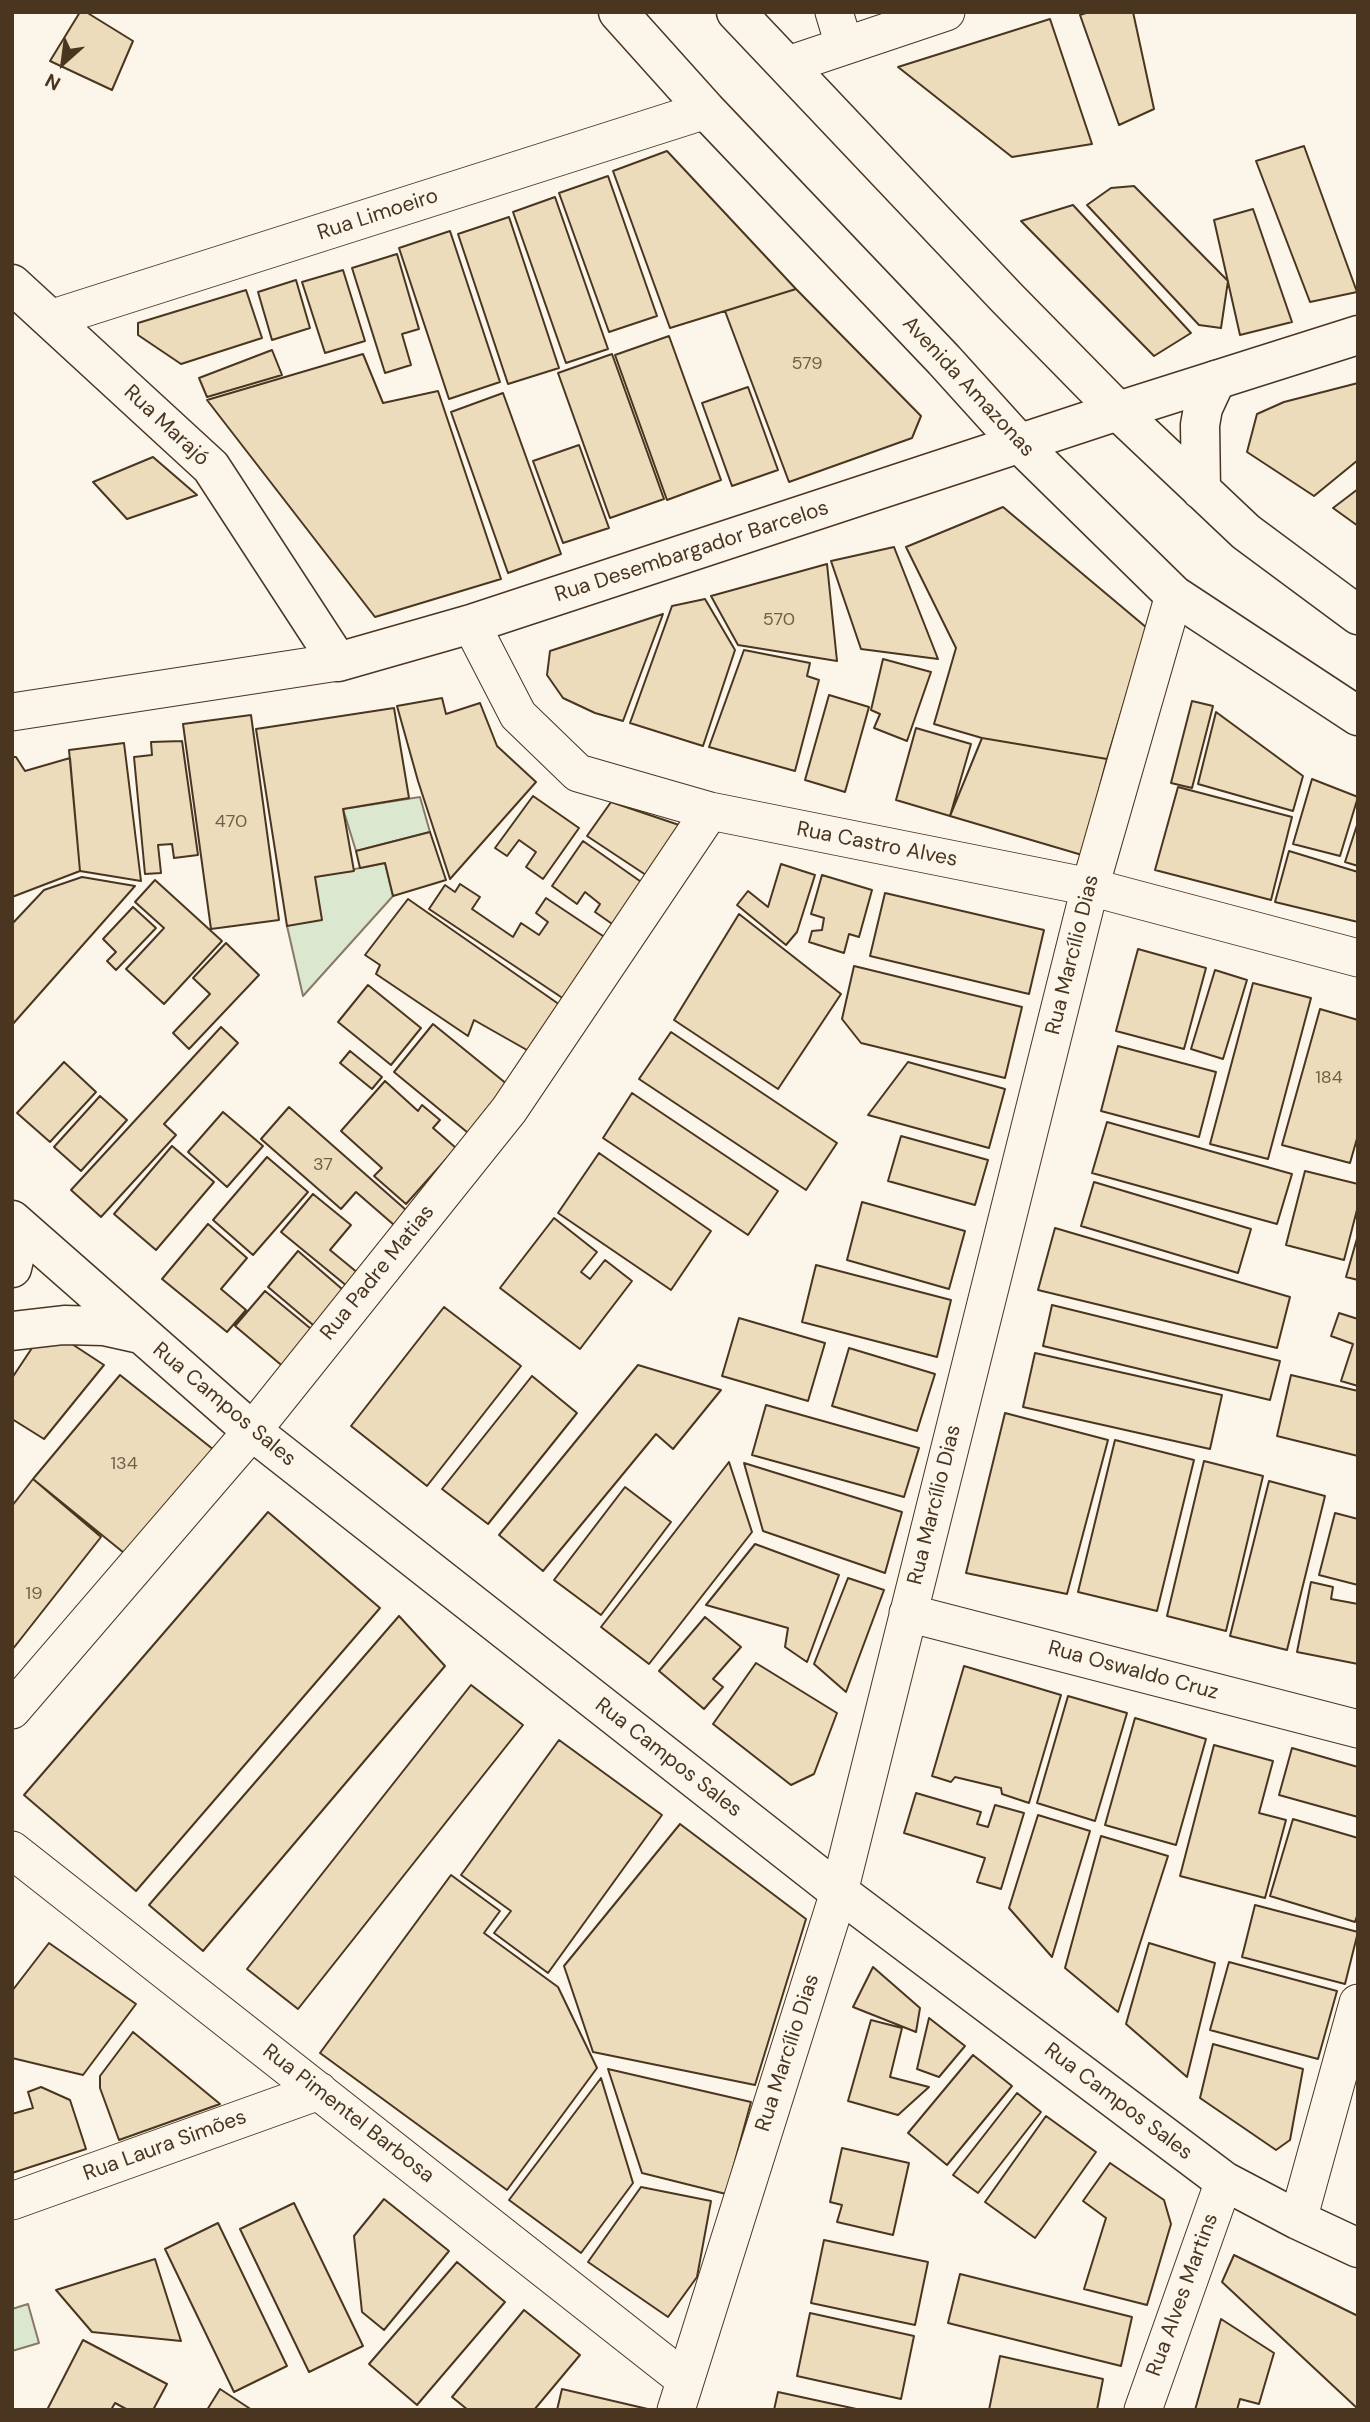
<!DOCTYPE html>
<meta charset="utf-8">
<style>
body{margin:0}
#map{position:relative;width:1370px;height:2422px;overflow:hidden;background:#fbf6e9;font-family:"DM Sans",sans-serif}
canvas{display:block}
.frame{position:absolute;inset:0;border:14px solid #4a3520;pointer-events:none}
.north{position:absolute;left:28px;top:28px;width:70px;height:70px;-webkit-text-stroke:5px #fbf6e9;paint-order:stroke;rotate:208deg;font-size:19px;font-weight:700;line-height:28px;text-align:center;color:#4a3520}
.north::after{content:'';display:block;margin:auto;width:24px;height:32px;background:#4a3520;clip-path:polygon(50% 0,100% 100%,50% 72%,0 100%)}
</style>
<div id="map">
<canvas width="1370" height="2422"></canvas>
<div class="frame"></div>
<div class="north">N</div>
</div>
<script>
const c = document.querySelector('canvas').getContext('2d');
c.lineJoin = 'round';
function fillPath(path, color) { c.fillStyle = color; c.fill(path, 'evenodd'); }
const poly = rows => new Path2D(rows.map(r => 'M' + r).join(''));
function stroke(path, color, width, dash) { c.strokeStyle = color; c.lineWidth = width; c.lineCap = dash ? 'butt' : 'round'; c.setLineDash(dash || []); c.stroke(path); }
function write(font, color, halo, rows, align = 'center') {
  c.font = font + ' "DM Sans",sans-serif'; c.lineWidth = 5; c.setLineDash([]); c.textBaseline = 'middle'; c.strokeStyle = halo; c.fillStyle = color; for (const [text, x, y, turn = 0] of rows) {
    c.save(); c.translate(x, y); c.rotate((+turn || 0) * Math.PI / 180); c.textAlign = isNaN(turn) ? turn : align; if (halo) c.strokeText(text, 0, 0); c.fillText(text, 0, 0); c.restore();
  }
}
const green = poly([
 [420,797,430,832,356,851,343,809,420,797],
 [385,863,393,896,303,996,287,926,315,877,385,863],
 [28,2304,39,2343,12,2351,12,2309,28,2304]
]);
fillPath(green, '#dce7d0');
stroke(green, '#887966', 2);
const building = poly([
 [80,12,86,12,133,41,112,90,50,61,80,12],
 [1089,12,1133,12,1154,109,1119,125,1080,15,1089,12],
 [1050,19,1092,144,1012,157,898,67,1050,19],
 [1304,146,1357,292,1310,302,1256,161,1304,146],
 [667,151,796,289,670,328,613,171,667,151],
 [608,176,657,316,609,332,559,193,608,176],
 [1134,186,1228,281,1221,328,1199,325,1087,205,1111,188,1134,186],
 [555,197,608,349,566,363,513,212,555,197],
 [1073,205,1191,333,1154,356,1021,221,1073,205],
 [1253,209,1292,322,1240,335,1214,220,1253,209],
 [509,217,559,368,508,384,458,234,509,217],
 [450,231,500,382,449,399,399,248,450,231],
 [397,254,419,329,402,334,411,365,385,373,352,268,397,254],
 [343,270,365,341,325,353,302,282,343,270],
 [296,280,310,328,272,340,258,292,296,280],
 [796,289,921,416,912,438,789,482,725,311,796,289],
 [246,290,262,338,181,364,138,335,138,323,246,290],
 [669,336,721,480,667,500,615,355,669,336],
 [272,350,282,375,207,397,199,378,272,350],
 [363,354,383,403,438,391,501,579,375,617,207,400,363,354],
 [612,354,664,499,610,518,558,373,612,354],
 [1358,383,1358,460,1314,496,1247,452,1257,414,1284,402,1358,383],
 [748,387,778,470,732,486,702,403,748,387],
 [503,393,561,554,508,573,451,412,503,393],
 [579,445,609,528,563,543,533,461,579,445],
 [153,457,197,495,127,519,93,482,153,457],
 [1358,489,1358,526,1333,508,1358,489],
 [1003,507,1147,628,1107,759,982,738,934,724,956,648,906,547,1003,507],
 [894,547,938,659,861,649,831,561,894,547],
 [827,564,837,661,738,645,711,596,827,564],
 [705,599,735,650,703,746,630,723,672,606,705,599],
 [663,614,623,721,595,713,563,698,547,675,550,651,663,614],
 [744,650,810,663,807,676,819,680,795,771,709,747,744,650],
 [883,659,931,672,907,741,874,728,880,714,871,710,883,659],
 [829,695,869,707,845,792,805,780,829,695],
 [442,698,446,714,480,703,497,746,536,782,450,879,418,781,397,706,442,698],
 [1192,701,1213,706,1192,788,1171,783,1192,701],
 [394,708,409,798,343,809,354,871,315,877,322,920,287,926,256,729,394,708],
 [1216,712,1303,776,1293,811,1198,784,1216,712],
 [251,715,279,920,211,929,183,724,251,715],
 [916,728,971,744,950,816,896,800,916,728],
 [982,738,1107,759,1082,855,950,816,982,738],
 [182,741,198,855,174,858,172,844,158,845,161,873,145,874,134,757,152,755,151,742,182,741],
 [124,743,141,881,80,871,69,750,124,743],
 [12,757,16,757,25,771,70,758,80,871,12,897,12,757],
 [1312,779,1358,797,1340,856,1293,844,1312,779],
 [1178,787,1292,817,1271,900,1155,870,1178,787],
 [533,796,579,828,543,879,526,867,536,852,519,840,507,856,495,848,533,796],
 [611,802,685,827,655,881,587,836,611,802],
 [1358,822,1358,866,1345,862,1358,822],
 [430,832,446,880,393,896,385,863,360,868,356,851,430,832],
 [583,841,647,886,618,928,595,912,600,904,585,892,577,904,552,886,583,841],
 [1289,851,1358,872,1358,922,1275,902,1289,851],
 [781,864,815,875,797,932,786,945,737,905,748,891,768,907,781,864],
 [822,875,872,890,859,937,849,934,844,953,809,942,812,931,822,930,824,918,811,914,822,875],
 [82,877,135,886,12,1025,12,924,44,890,82,877],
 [155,880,222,941,164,1004,126,969,164,928,135,902,155,880],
 [460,884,480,897,472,909,513,937,521,923,539,935,548,922,536,913,546,898,606,938,564,999,429,909,445,885,455,892,460,884],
 [885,893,1044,930,1029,994,870,956,885,893],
 [408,899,563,1007,534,1054,474,1020,468,1036,376,974,380,965,365,955,408,899],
 [133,907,156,928,116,970,107,961,116,952,103,939,133,907],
 [739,914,841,994,778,1089,674,1020,739,914],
 [226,943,259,975,189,1049,173,1033,210,994,193,978,226,943],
 [1138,949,1206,968,1184,1049,1116,1031,1138,949],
 [854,966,1022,1007,1005,1078,861,1043,842,1019,854,966],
 [1215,970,1247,980,1223,1059,1191,1049,1215,970],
 [1253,983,1311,998,1268,1159,1210,1144,1253,983],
 [368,985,421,1028,391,1065,338,1022,368,985],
 [1320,1009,1358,1020,1358,1135,1350,1163,1282,1145,1320,1009],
 [433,1024,513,1089,473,1137,394,1072,433,1024],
 [221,1027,238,1043,164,1124,176,1135,101,1217,71,1190,221,1027],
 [671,1032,837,1143,806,1190,639,1079,671,1032],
 [1118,1046,1216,1072,1199,1137,1101,1111,1118,1046],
 [350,1051,382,1077,372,1089,340,1063,350,1051],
 [64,1062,96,1092,50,1142,17,1113,64,1062],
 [908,1062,1005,1089,989,1148,868,1115,908,1062],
 [385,1081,418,1111,422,1105,440,1120,433,1128,456,1148,406,1204,374,1176,382,1168,341,1131,385,1081],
 [632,1093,778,1191,748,1235,603,1138,632,1093],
 [100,1096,127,1120,81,1171,54,1147,100,1096],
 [289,1107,414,1217,401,1231,356,1192,341,1209,261,1139,289,1107],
 [223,1112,263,1146,227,1187,188,1152,223,1112],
 [1107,1122,1292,1174,1277,1224,1092,1173,1107,1122],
 [901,1136,988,1160,975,1205,888,1181,901,1136],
 [172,1146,214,1182,156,1250,114,1214,172,1146],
 [599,1153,711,1231,671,1290,558,1213,599,1153],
 [267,1157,308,1192,253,1255,213,1220,267,1157],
 [1305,1171,1358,1184,1358,1206,1344,1260,1286,1245,1305,1171],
 [1094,1182,1251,1229,1238,1273,1081,1226,1094,1182],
 [313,1194,351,1225,330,1250,364,1278,353,1291,281,1232,313,1194],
 [862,1202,965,1231,949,1289,847,1260,862,1202],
 [554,1218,597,1252,581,1272,590,1279,605,1260,632,1281,580,1349,500,1288,554,1218],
 [208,1224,247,1258,221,1289,246,1310,227,1332,162,1279,208,1224],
 [1055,1228,1290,1297,1277,1348,1038,1290,1055,1228],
 [1358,1235,1358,1280,1346,1277,1358,1235],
 [298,1251,349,1295,319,1330,268,1287,298,1251],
 [816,1265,951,1300,937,1357,802,1322,816,1265],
 [265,1291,316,1333,286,1369,235,1326,265,1291],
 [1052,1305,1280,1361,1270,1400,1043,1346,1052,1305],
 [444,1307,521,1366,427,1486,351,1426,444,1307],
 [1339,1313,1358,1319,1358,1386,1341,1381,1353,1344,1331,1336,1339,1313],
 [739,1318,825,1343,808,1401,722,1376,739,1318],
 [46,1327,104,1365,44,1439,12,1419,12,1378,46,1327],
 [849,1348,935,1374,917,1431,832,1406,849,1348],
 [1035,1353,1222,1395,1210,1449,1023,1407,1035,1353],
 [638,1365,721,1390,673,1449,656,1434,543,1571,499,1535,638,1365],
 [120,1375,214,1450,129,1557,33,1479,120,1375],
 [1291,1375,1358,1391,1358,1456,1277,1436,1291,1375],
 [532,1376,577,1413,488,1524,442,1489,532,1376],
 [766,1405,919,1448,904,1497,752,1455,766,1405],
 [1005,1413,1108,1440,1067,1594,966,1573,1005,1413],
 [1115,1440,1194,1460,1157,1611,1078,1592,1115,1440],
 [1204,1461,1263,1476,1226,1631,1167,1616,1204,1461],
 [729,1462,752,1532,649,1664,601,1627,729,1462],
 [744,1463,902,1512,885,1573,763,1531,744,1463],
 [33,1479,101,1537,12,1650,12,1506,33,1479],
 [1269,1481,1325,1496,1287,1650,1230,1636,1269,1481],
 [625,1487,671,1522,601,1615,554,1580,625,1487],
 [268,1512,380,1608,136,1891,24,1795,268,1512],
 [1335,1513,1358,1519,1358,1585,1319,1575,1335,1513],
 [755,1544,839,1575,807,1662,785,1647,788,1628,706,1605,755,1544],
 [848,1578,884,1590,846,1692,814,1664,848,1578],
 [1311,1582,1333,1587,1331,1599,1358,1604,1358,1664,1297,1652,1311,1582],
 [399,1616,445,1666,203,1951,149,1905,399,1616],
 [705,1617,741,1647,713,1679,723,1687,704,1709,659,1671,705,1617],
 [756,1663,837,1713,814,1774,791,1785,713,1724,756,1663],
 [964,1666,1061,1695,1029,1803,1002,1794,1001,1788,955,1777,951,1782,932,1776,964,1666],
 [471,1685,523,1725,298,2009,247,1969,471,1685],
 [1068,1696,1127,1713,1095,1821,1037,1803,1068,1696],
 [1135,1718,1206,1739,1176,1845,1105,1825,1135,1718],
 [559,1740,662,1815,548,1973,494,1933,511,1911,461,1875,559,1740],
 [1214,1745,1273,1761,1259,1813,1286,1820,1265,1898,1180,1876,1214,1745],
 [1292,1748,1358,1767,1358,1817,1279,1795,1292,1748],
 [916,1793,981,1812,977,1824,988,1827,995,1805,1024,1813,1001,1889,977,1882,985,1858,904,1833,916,1793],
 [1038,1815,1090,1831,1052,1957,1009,1908,1038,1815],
 [1293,1819,1358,1838,1358,1913,1355,1922,1270,1896,1293,1819],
 [680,1824,806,1919,755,2085,593,2052,564,1966,680,1824],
 [1101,1836,1168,1856,1118,2012,1065,1968,1101,1836],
 [451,1875,500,1911,484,1933,558,1987,597,2068,507,2190,320,2053,451,1875],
 [1255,1905,1358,1932,1345,1984,1242,1957,1255,1905],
 [49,1943,136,2004,83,2075,12,2058,12,1991,49,1943],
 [1149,1943,1215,1963,1187,2077,1126,2024,1149,1943],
 [1229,1962,1337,1991,1318,2059,1210,2030,1229,1962],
 [873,1967,920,2008,916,2032,853,2007,873,1967],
 [929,2018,965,2046,939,2077,917,2069,929,2018],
 [871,2020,902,2028,890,2077,929,2087,898,2115,848,2101,871,2020],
 [133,2032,220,2104,119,2140,100,2088,100,2076,133,2032],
 [1213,2044,1303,2069,1290,2140,1276,2150,1200,2098,1213,2044],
 [973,2055,1012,2086,947,2165,908,2133,973,2055],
 [608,2069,751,2102,726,2194,642,2173,608,2069],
 [601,2078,633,2183,581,2253,509,2200,601,2078],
 [41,2087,70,2100,86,2149,12,2173,12,2114,33,2108,28,2092,41,2087],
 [1017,2093,1041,2112,978,2193,953,2175,1017,2093],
 [1046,2116,1096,2152,1035,2238,985,2202,1046,2116],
 [842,2148,909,2163,893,2235,837,2222,842,2205,830,2202,842,2148],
 [1110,2163,1164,2200,1171,2224,1147,2305,1084,2289,1106,2218,1083,2201,1110,2163],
 [641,2187,711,2201,697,2277,668,2317,588,2262,641,2187],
 [384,2199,449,2251,384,2330,362,2312,354,2236,384,2199],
 [294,2203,363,2346,309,2372,240,2229,294,2203],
 [218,2223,287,2366,234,2392,165,2249,218,2223],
 [824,2240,928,2262,915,2325,811,2303,824,2240],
 [1234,2255,1358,2316,1358,2409,1222,2282,1234,2255],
 [155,2259,181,2341,92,2332,56,2290,155,2259],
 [457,2262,505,2302,417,2405,369,2364,457,2262],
 [960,2274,1132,2317,1121,2366,948,2323,960,2274],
 [524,2310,580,2355,534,2410,468,2410,452,2397,524,2310],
 [810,2313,914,2336,901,2399,797,2376,810,2313],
 [1221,2319,1274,2353,1259,2404,1240,2399,1237,2410,1195,2410,1221,2319],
 [83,2340,167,2384,153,2410,128,2410,115,2403,111,2410,47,2410,83,2340],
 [1000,2356,1103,2379,1097,2410,989,2410,1000,2356],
 [220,2389,252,2410,207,2410,220,2389],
 [562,2389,652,2410,557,2410,562,2389],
 [778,2392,861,2410,774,2410,778,2392]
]);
fillPath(building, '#ecdcbc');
stroke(building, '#4a3520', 2);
const minor = poly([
 [834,12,844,45],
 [788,65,946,12],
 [50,319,706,110],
 [471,624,518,715,578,773,710,811,1090,887,1358,958],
 [12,712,338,662],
 [908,1613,1358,1729],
 [12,1710,252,1431,509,1110,710,811],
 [12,1850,684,2379],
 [12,2201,319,2091],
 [1298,2220,1358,2003],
 [676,2410,839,1892,1090,887,1174,595],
 [1143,2410,1224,2181]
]);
const tertiary = poly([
 [12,284,211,467,338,662,471,624,1118,411,1358,335],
 [12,1220,252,1431,839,1892,1224,2181,1298,2220,1358,2248],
 [12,1228,17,1247,12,1268],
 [12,1331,64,1325,104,1326,140,1334]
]);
const primary = poly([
 [618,12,706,110,944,360,1020,444,1174,595,1358,716],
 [736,12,1007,298,1118,411,1246,532,1358,615],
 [1201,490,1200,425,1203,408,1216,380]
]);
stroke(minor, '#4a3520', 39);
stroke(tertiary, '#4a3520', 41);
stroke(primary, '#4a3520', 41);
stroke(minor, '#fbf6e9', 37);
stroke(tertiary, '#fbf6e9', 38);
stroke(primary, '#fbf6e9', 38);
write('18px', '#725f47', null, [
 ["579",807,364],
 ["570",779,620],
 ["470",231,822],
 ["184",1329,1078],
 ["37",323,1165],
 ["134",124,1464],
 ["19",34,1594]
]);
write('21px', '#4a3520', '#fbf6e9', [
 ["Rua Limoeiro",378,215,-18],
 ["Avenida Amazonas",968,387,47],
 ["Rua Marajó",166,426,43],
 ["Rua Desembargador Barcelos",692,552,-18],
 ["Rua Castro Alves",877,845,11],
 ["Rua Marcílio Dias",1073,955,-76],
 ["Rua Padre Matias",378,1273,-51],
 ["Rua Campos Sales",224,1405,40],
 ["Rua Marcílio Dias",935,1505,-76],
 ["Rua Oswaldo Cruz",1133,1671,15],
 ["Rua Campos Sales",668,1758,38],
 ["Rua Marcílio Dias",788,2053,-72],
 ["Rua Campos Sales",1118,2102,37],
 ["Rua Pimentel Barbosa",348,2114,38],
 ["Rua Laura Simões",165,2146,-20],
 ["Rua Alves Martins",1183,2295,-70]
]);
</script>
